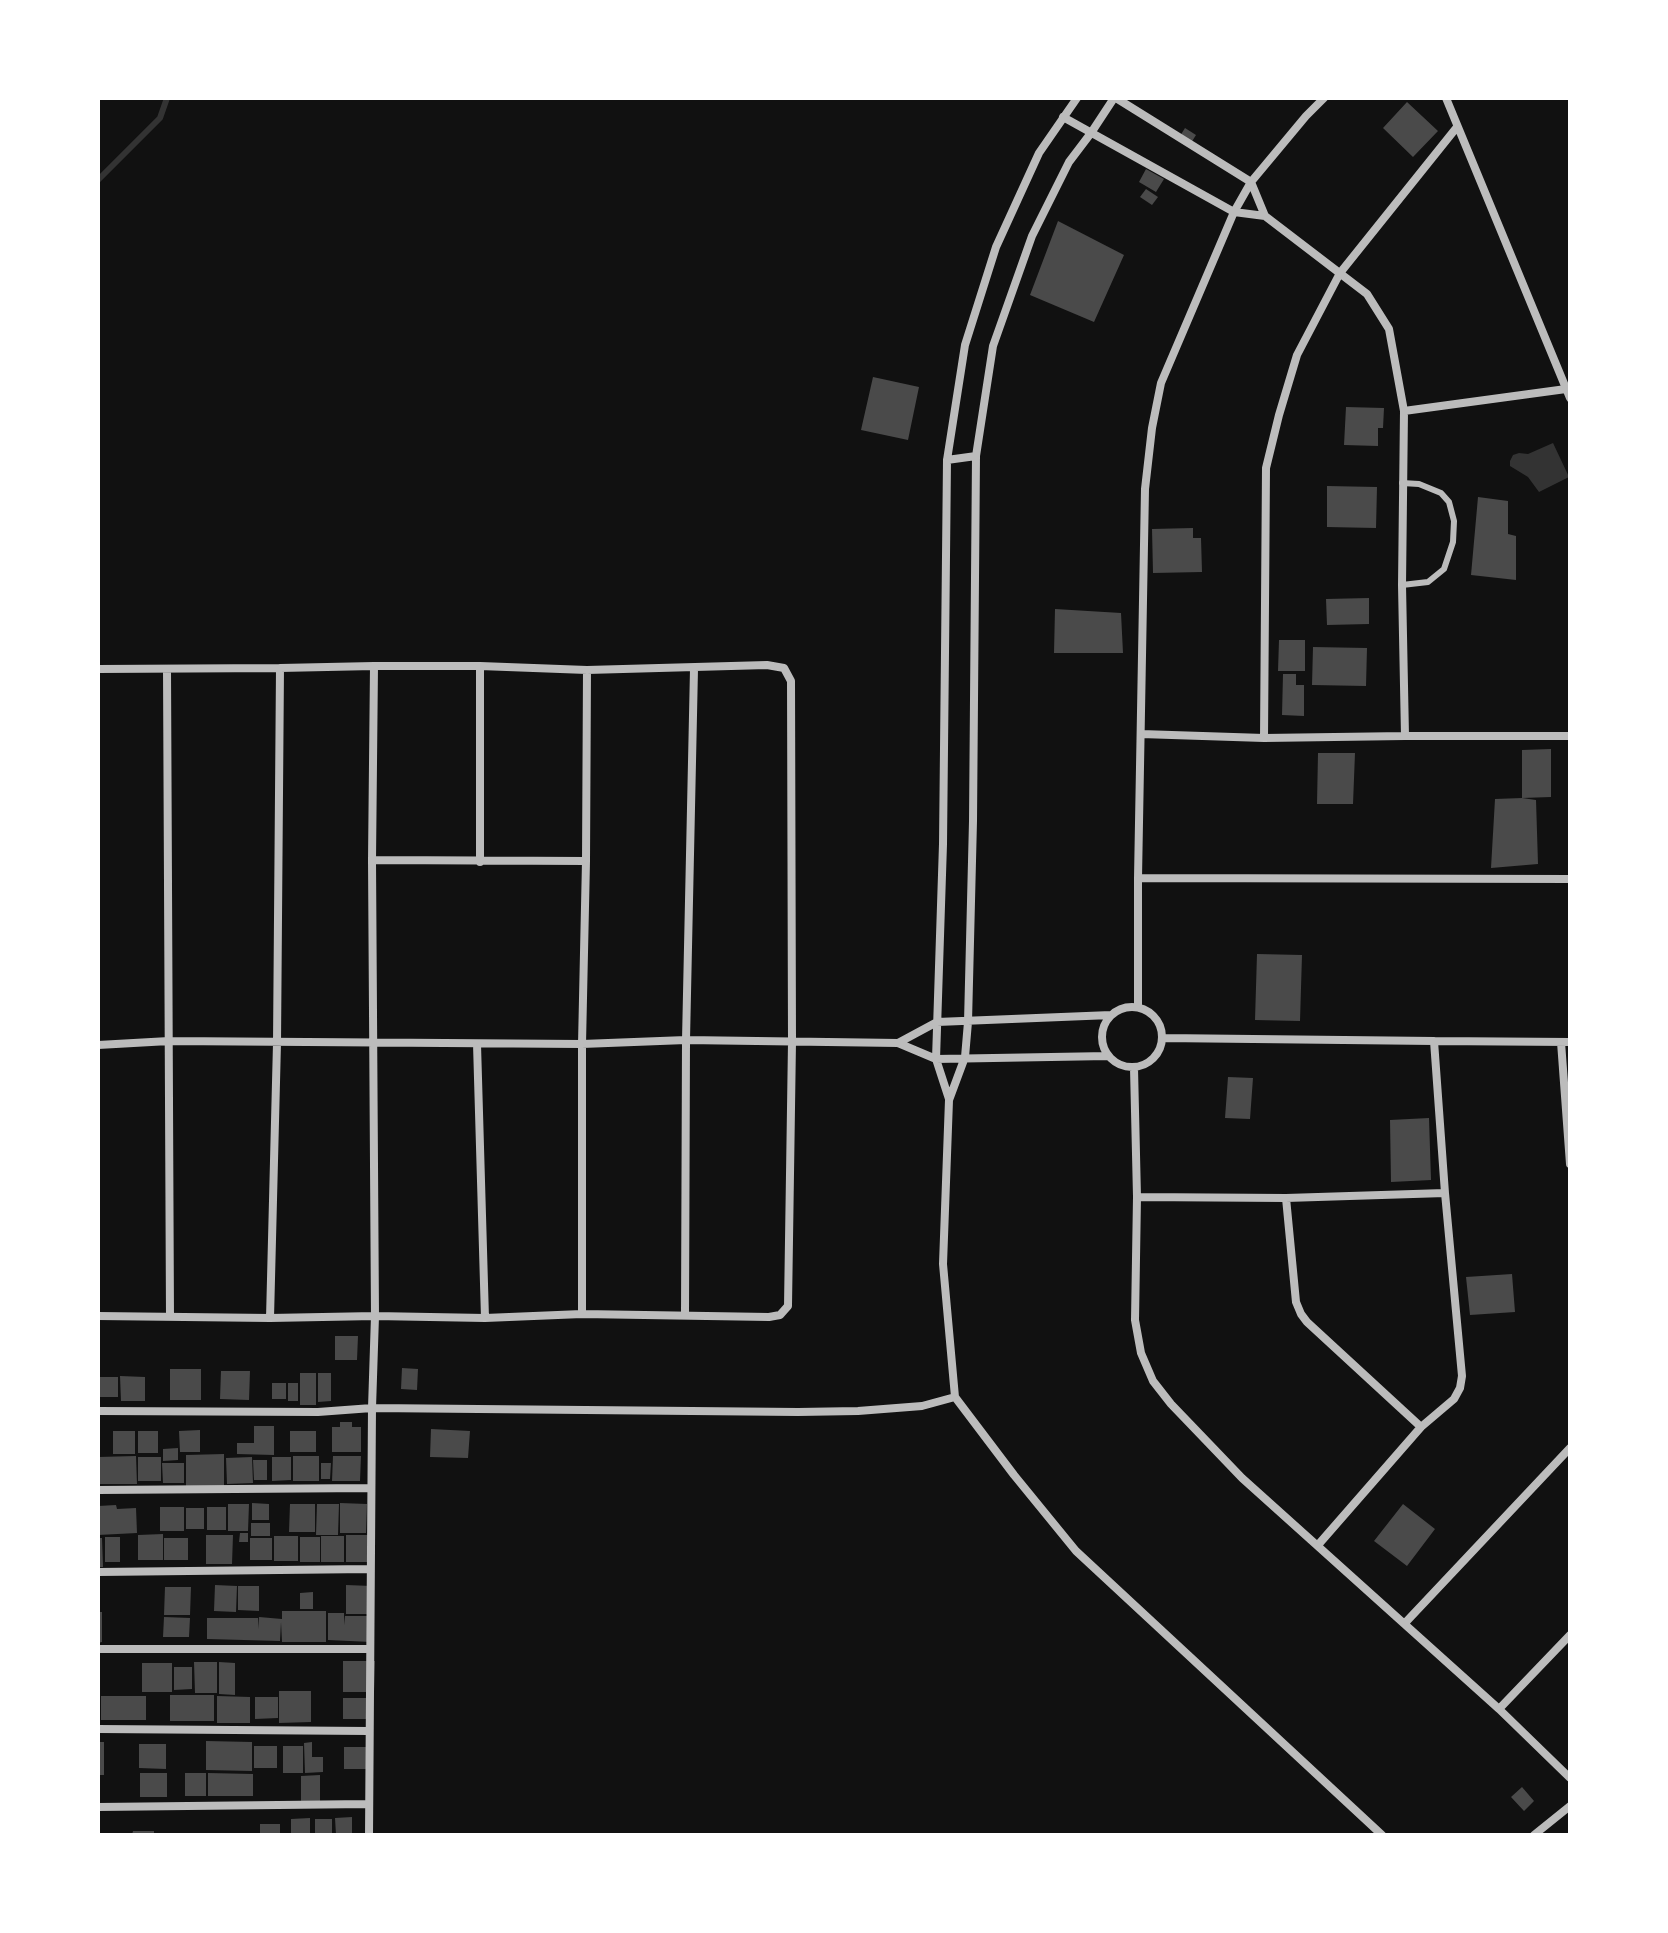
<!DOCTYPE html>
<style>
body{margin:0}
#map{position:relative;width:1668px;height:1933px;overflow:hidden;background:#111;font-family:"PT Sans",sans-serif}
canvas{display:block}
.frame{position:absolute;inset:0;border:100px solid #fff;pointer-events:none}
</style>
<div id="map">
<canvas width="1668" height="1933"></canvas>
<div class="frame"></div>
</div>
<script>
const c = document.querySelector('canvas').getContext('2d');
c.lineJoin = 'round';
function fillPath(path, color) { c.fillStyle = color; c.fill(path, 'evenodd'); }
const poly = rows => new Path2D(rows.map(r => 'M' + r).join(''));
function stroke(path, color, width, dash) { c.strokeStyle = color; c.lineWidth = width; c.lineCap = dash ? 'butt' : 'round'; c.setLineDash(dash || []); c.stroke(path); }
fillPath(poly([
 [1553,443,1569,477,1539,492,1528,477,1510,466,1510,461,1513,455,1519,453,1528,454]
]), '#333');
stroke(poly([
 [98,180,160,118,167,98]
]), '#333', 6);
fillPath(poly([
 [1407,102,1438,131,1413,157,1383,128],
 [1185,128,1196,135,1191,143,1180,136],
 [1146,169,1164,179,1156,192,1139,182],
 [1146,189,1158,197,1152,205,1140,197],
 [1058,221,1124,255,1094,322,1030,295],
 [873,377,919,387,908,440,861,430],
 [1346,407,1384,408,1383,428,1378,428,1378,446,1344,445],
 [1327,486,1377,487,1376,528,1327,527],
 [1478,497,1508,501,1508,534,1516,536,1516,580,1471,575],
 [1193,528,1193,538,1201,538,1202,572,1153,573,1152,529],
 [1369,598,1369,624,1327,625,1326,599],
 [1055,609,1121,613,1123,653,1054,653],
 [1279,640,1305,640,1305,671,1278,671],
 [1313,647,1367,648,1366,686,1312,685],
 [1283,674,1296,674,1296,685,1304,685,1304,716,1282,715],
 [1551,749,1551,797,1522,798,1522,750],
 [1318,753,1355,753,1353,804,1317,804],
 [1522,798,1536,800,1538,864,1491,868,1495,799],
 [1257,954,1302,955,1300,1021,1255,1020],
 [1228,1077,1253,1078,1250,1119,1225,1118],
 [1429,1118,1431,1180,1391,1182,1390,1120],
 [1512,1274,1515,1312,1470,1315,1466,1277],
 [335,1336,358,1336,357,1360,335,1360],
 [402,1368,418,1369,417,1390,401,1389],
 [170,1369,201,1369,201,1400,170,1400],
 [221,1371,250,1371,249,1400,220,1399],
 [300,1373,316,1373,316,1405,300,1405],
 [318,1373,331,1373,331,1401,318,1402],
 [120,1376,145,1377,145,1401,121,1401],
 [98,1377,118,1377,118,1397,98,1397],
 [272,1383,286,1383,286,1399,272,1399],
 [288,1383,298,1383,298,1401,288,1401],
 [340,1422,352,1422,352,1427,361,1427,361,1452,332,1452,332,1427,340,1427],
 [254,1426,274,1426,274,1455,237,1454,237,1443,254,1443],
 [431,1429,470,1431,468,1458,430,1457],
 [200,1430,200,1452,180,1452,179,1431],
 [113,1431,135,1431,135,1454,113,1454],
 [138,1431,158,1431,158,1453,138,1453],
 [290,1431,316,1431,316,1452,290,1452],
 [178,1448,178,1460,163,1461,163,1449],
 [224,1454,224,1487,186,1487,186,1455],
 [136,1456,137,1484,98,1484,98,1457],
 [293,1456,319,1456,319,1481,293,1481],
 [333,1456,361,1456,360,1481,332,1481],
 [138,1457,161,1457,161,1481,138,1481],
 [252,1457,253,1483,227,1484,226,1458],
 [272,1457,291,1457,291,1480,272,1481],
 [253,1460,267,1460,267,1480,254,1480],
 [162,1463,184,1463,184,1483,163,1483],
 [321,1463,331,1463,330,1479,321,1479],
 [252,1503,269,1504,269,1520,252,1520],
 [340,1503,367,1504,366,1533,340,1533],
 [228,1504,249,1504,248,1531,228,1531],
 [290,1504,315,1504,315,1532,289,1532],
 [317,1504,339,1504,338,1535,316,1535],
 [1403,1504,1435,1529,1407,1566,1374,1541],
 [116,1505,117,1509,136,1508,137,1533,98,1535,98,1506],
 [160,1507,184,1507,184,1531,160,1531],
 [207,1507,226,1507,226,1530,207,1530],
 [186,1508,204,1508,204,1529,186,1529],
 [251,1523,270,1523,270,1536,251,1536],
 [240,1533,248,1533,248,1542,239,1542],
 [163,1534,163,1560,138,1560,138,1535],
 [206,1535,233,1535,232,1564,206,1564],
 [346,1535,373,1535,373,1562,346,1562],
 [274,1536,298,1536,298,1561,274,1561],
 [321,1536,344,1536,344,1562,321,1562],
 [105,1537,120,1537,120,1562,105,1562],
 [300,1537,320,1537,320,1562,300,1562],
 [98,1538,102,1538,103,1567,98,1567],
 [164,1538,188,1538,188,1560,164,1560],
 [250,1538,272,1538,272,1560,250,1560],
 [215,1585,237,1586,236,1612,214,1611],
 [346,1585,372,1586,371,1614,346,1614],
 [238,1586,259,1586,259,1611,238,1610],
 [165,1587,191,1587,190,1615,164,1615],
 [313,1592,313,1609,300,1609,300,1593],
 [282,1611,326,1611,326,1642,282,1642,281,1622,280,1641,207,1639,207,1618,258,1618,258,1629,259,1617,282,1619],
 [98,1612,102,1612,102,1642,98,1643],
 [328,1613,344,1613,344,1625,345,1616,372,1616,371,1642,328,1640],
 [164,1617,190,1618,189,1637,163,1637],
 [343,1661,375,1661,374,1692,343,1692],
 [194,1662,217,1662,217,1693,195,1693],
 [219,1662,235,1663,235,1695,219,1694],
 [142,1663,172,1663,172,1692,142,1692],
 [174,1667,192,1667,192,1689,174,1690],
 [279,1691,311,1691,311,1722,279,1723],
 [170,1695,214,1695,214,1721,170,1721],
 [101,1696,146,1696,146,1720,101,1720],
 [217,1696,250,1697,250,1723,217,1723],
 [255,1697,278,1697,278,1718,255,1719],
 [343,1698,367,1698,367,1719,343,1719],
 [206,1741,252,1742,252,1771,206,1770],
 [98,1742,104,1742,104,1775,98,1775],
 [312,1742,312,1757,323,1757,323,1772,305,1773,304,1743],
 [139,1744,166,1744,166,1769,139,1768],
 [254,1746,277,1746,277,1768,254,1768],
 [283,1746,303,1746,303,1773,283,1773],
 [344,1747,367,1747,367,1769,344,1769],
 [140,1773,167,1773,167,1797,140,1797],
 [185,1773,206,1773,206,1796,185,1796],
 [208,1773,253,1774,253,1796,208,1796],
 [320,1775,320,1803,301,1804,301,1776],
 [1522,1787,1534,1801,1524,1811,1511,1797],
 [352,1817,352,1835,336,1835,335,1818],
 [310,1818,310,1835,291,1835,291,1819],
 [315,1819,332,1819,332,1835,315,1835],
 [260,1824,280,1824,280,1835,260,1835],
 [133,1831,154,1831,154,1835,132,1835]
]), '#4a4a4a');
stroke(poly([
 [1402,585,1428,582,1444,569,1453,542,1454,521,1449,502,1441,493,1419,484,1402,483]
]), '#bcbcbc', 6);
stroke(poly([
 [1114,98,1091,133,1069,162,1032,236,993,346,976,456,973,821,968,1022,965,1057,949,1100,943,1264,955,1397,1014,1475,1076,1551,1382,1835],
 [1116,98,1251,182,1265,216,1367,294,1389,329,1404,411,1402,585,1405,736,1570,736],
 [1446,98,1570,398],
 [1063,117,1234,212,1265,216],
 [1404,411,1566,389],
 [947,460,976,456],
 [480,666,480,862],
 [98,669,280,668,374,666,480,666,587,670,767,665,784,668,791,681,792,1042,788,1306,780,1315,769,1317,582,1314,485,1318,375,1316,270,1318,98,1316],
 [167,669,170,1317],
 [1141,734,1264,738,1405,736],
 [1264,738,1266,468,1279,415,1297,355,1340,273,1457,127],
 [372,860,586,861],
 [1138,878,1145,489,1152,428,1161,383,1234,212,1251,182,1306,116,1324,98],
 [1138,1006,1138,878,1570,879],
 '1102 1037a30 30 0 1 1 60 0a30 30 0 1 1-60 0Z',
 [1163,1038,1434,1041],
 [1561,1042,1570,1164],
 [898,1043,937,1022,1111,1015],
 [477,1044,485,1318],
 [98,1045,169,1041,582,1044,686,1040,898,1043,936,1059,1108,1056],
 [1134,1068,1137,1197],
 [949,1099,936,1059,943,844,947,460,965,345,996,247,1039,153,1077,98],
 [1445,1193,1286,1198,1137,1197,1135,1320,1141,1353,1153,1381,1171,1404,1242,1478,1499,1709,1570,1635],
 [1286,1198,1296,1302,1301,1314,1307,1322,1421,1427],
 [582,1314,582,1044,586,861,587,670],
 [685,1315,686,1040,694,669],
 [270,1318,277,1043,280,668],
 [98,1411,318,1412,372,1408,798,1412,858,1411,922,1406,955,1397],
 [98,1490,371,1488],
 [1318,1545,1421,1427,1454,1399,1460,1388,1462,1376,1445,1193,1434,1041,1570,1042],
 [98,1572,370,1569],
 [1405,1623,1570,1448],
 [98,1649,369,1649],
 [1499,1709,1570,1778],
 [98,1729,369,1731],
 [98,1807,368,1804],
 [369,1835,372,1408,375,1316,372,860,374,666],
 [1534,1835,1570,1806]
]), '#bcbcbc', 8);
</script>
